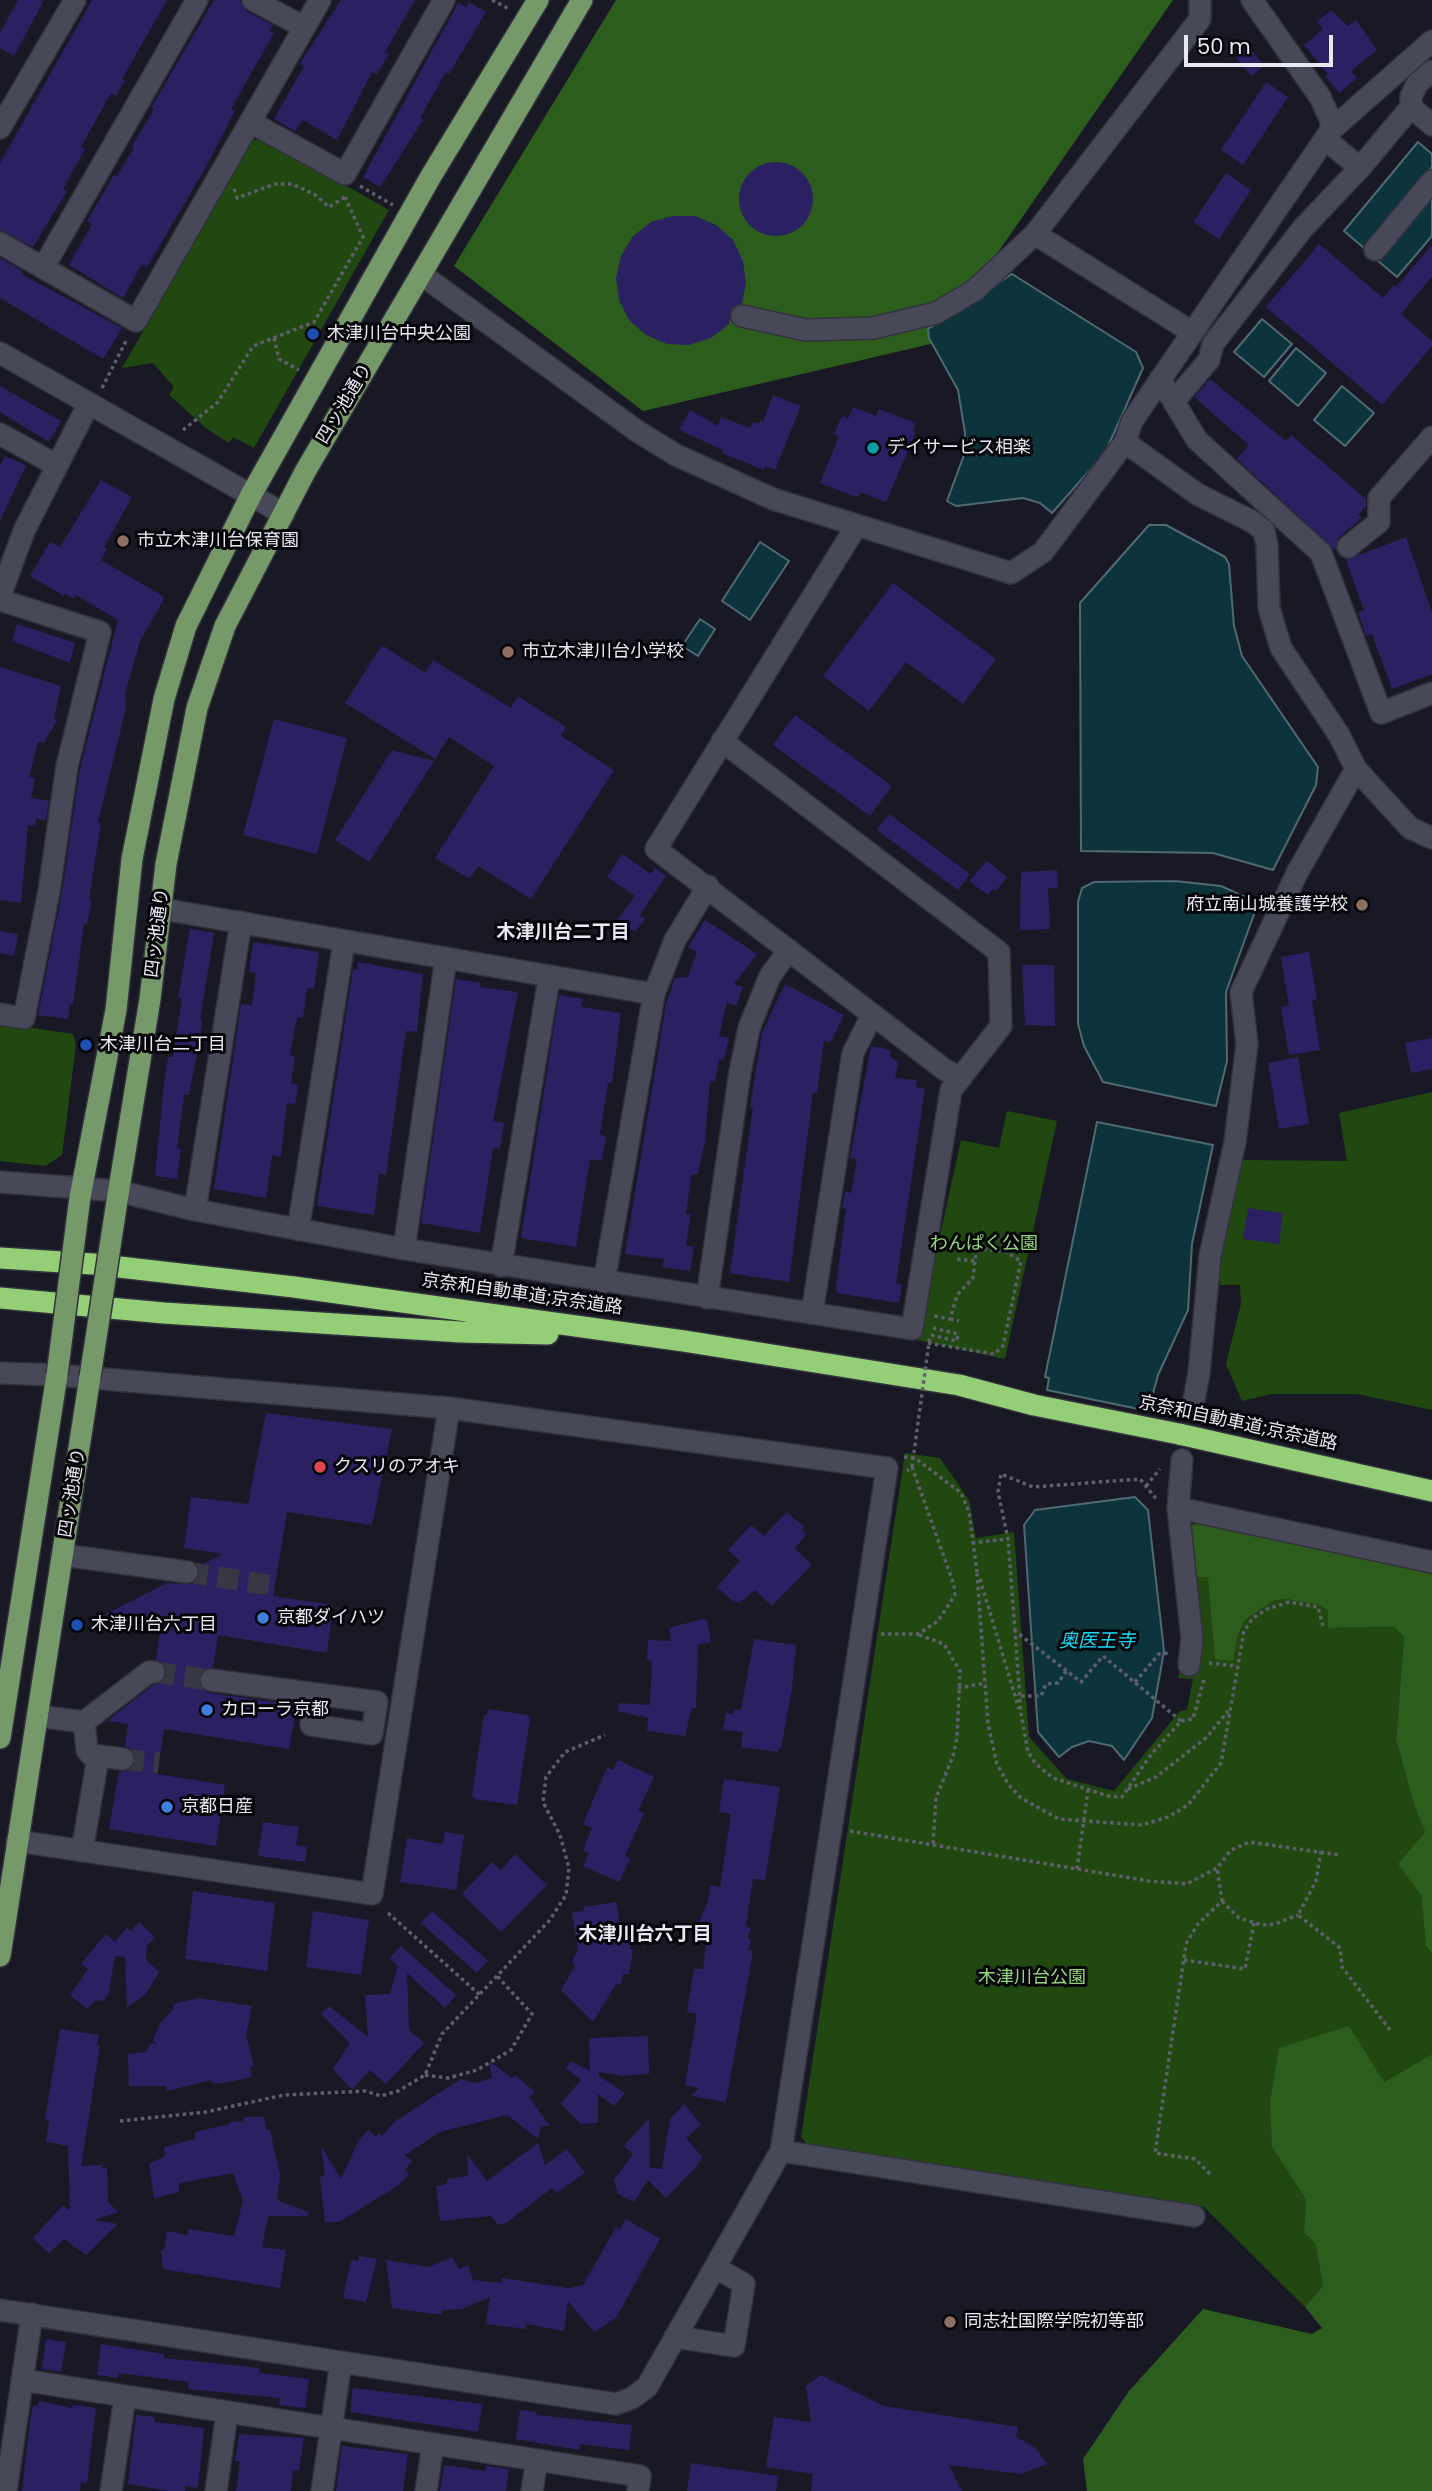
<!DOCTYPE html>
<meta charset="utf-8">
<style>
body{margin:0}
#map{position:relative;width:1432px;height:2491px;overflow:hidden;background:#191926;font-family:Poppins,sans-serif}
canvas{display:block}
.scale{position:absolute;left:1184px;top:35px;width:149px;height:32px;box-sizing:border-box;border:4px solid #e7e8f1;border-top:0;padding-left:9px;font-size:21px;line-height:24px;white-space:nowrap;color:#e7e8f1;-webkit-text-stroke:5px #05050a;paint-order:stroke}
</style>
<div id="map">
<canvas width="1432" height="2491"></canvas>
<div class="scale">50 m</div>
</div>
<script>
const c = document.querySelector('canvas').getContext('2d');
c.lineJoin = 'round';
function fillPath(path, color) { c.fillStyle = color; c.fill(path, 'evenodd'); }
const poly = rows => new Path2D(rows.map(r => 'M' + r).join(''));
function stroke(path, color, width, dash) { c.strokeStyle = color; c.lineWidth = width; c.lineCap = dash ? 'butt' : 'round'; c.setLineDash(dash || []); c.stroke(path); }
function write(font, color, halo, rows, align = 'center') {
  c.font = font + ' Poppins,"Noto Sans JP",sans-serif'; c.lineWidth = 6; c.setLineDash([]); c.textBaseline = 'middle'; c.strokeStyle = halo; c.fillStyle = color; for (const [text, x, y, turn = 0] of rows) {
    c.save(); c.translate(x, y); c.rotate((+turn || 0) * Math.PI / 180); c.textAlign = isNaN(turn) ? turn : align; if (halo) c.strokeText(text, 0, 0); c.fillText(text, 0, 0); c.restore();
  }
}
fillPath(poly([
 [263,138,389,210,254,448,233,437,229,443,207,429,169,395,174,387,153,363,122,368,252,141],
 [0,1023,73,1034,76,1045,62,1155,45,1166,0,1161],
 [1432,1092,1432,1410,1357,1394,1271,1394,1242,1401,1226,1364,1241,1304,1240,1285,1220,1285,1220,1263,1226,1217,1241,1160,1347,1161,1339,1113],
 [1007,1111,1057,1121,1005,1359,917,1340,961,1140,999,1148],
 [905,1453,940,1458,969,1500,976,1538,1014,1532,1029,1737,1067,1779,1114,1791,1180,1711,1187,1710,1193,1679,1178,1678,1185,1652,1174,1527,1208,1577,1233,1661,1238,1635,1245,1620,1273,1601,1286,1599,1320,1605,1328,1611,1328,1628,1394,1627,1404,1637,1396,1739,1414,1805,1425,1832,1399,1864,1421,1895,1426,1946,1432,1954,1432,2054,1272,2147,1306,2200,1304,2233,1315,2243,1323,2286,1305,2307,1204,2207,810,2147,801,2137]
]), '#204810');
fillPath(poly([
 [616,0,1173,0,935,343,643,411,454,266],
 [1208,1523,1432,1574,1432,1954,1426,1946,1421,1895,1398,1864,1425,1832,1414,1805,1396,1739,1404,1637,1394,1627,1328,1628,1328,1611,1320,1605,1286,1599,1273,1601,1245,1620,1238,1635,1233,1661,1215,1659,1208,1577,1191,1577,1187,1525],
 [1349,2026,1384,2082,1432,2054,1432,2491,1087,2491,1083,2459,1129,2391,1203,2309,1312,2334,1322,2328,1305,2307,1323,2286,1315,2243,1304,2233,1306,2200,1272,2147,1270,2102,1279,2048]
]), '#2d5d1c');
const water = poly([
 [1418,142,1432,154,1432,167,1364,248,1344,231,1418,142],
 [1432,195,1432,236,1397,277,1377,260,1432,195],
 [1012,274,1136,352,1143,368,1105,453,1052,513,1040,503,1023,498,956,506,947,501,964,455,965,433,958,390,929,338,928,329,1012,274],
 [1262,319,1292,344,1264,377,1234,352,1262,319],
 [1296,348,1326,373,1298,406,1269,381,1296,348],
 [1342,386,1374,413,1345,446,1314,420,1342,386],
 [1149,525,1166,525,1225,557,1229,564,1234,626,1242,656,1318,767,1316,785,1273,870,1213,853,1081,851,1080,603,1149,525],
 [760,542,789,561,750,620,722,601,760,542],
 [700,619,715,629,698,656,682,646,700,619],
 [1175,881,1221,886,1258,903,1226,992,1227,1061,1216,1106,1103,1082,1084,1046,1078,1024,1078,902,1082,888,1094,882,1175,881],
 [1097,1122,1213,1145,1192,1244,1188,1310,1158,1375,1148,1411,1047,1390,1049,1378,1045,1377,1097,1122],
 [1135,1497,1148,1510,1164,1651,1152,1718,1124,1760,1112,1746,1089,1741,1072,1747,1059,1757,1038,1732,1024,1525,1035,1510,1135,1497]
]);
fillPath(water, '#0e343b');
stroke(water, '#4f6a72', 2);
fillPath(poly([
 [18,0,44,0,14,56,0,48,0,33],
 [92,0,167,0,122,79,125,80,116,96,111,93,81,147,85,149,63,189,67,191,33,247,0,230,0,163],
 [214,0,240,0,246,11,273,25,269,31,274,33,231,109,235,111,203,172,147,267,142,264,123,298,69,265,92,224,87,221,114,175,117,176,134,148,132,147,154,109,151,108],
 [341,0,415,0,385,52,389,54,377,74,372,72,337,140,303,120,295,131,274,119,304,66,300,63],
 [469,2,486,12,449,74,446,72,420,118,423,120,380,187,363,177,458,3,466,7],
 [1331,10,1348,26,1356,20,1377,50,1351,71,1357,78,1339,93,1325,76,1328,74,1304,45,1323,29,1317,22],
 [1248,46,1264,66,1251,76,1235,56],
 [1266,82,1288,97,1243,165,1221,150],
 '739 199a37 37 0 1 1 74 0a37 37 0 1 1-74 0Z',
 [1226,173,1251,190,1219,239,1193,222],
 [673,216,695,216,716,225,733,240,743,261,746,283,742,303,732,308,729,324,711,338,689,345,667,344,646,335,629,320,619,300,616,278,621,256,633,236,651,222],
 [1319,244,1383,298,1394,285,1396,287,1432,245,1432,276,1401,314,1432,341,1432,346,1382,405,1266,307],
 [0,258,21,270,23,275,122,328,103,359,0,298],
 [1210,379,1286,441,1291,435,1366,499,1366,506,1358,515,1362,518,1339,537,1335,550,1237,459,1249,445,1194,397],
 [0,386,61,421,49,442,0,412],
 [773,395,801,406,775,470,765,466,764,470,722,453,723,450,679,430,690,410,718,426,721,417,750,428,753,422,759,424,760,420,763,422],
 [853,407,876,416,879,409,916,423,913,431,916,432,886,502,860,492,859,496,853,496,820,483,839,436,834,434,842,416,848,419],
 [5,456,26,465,0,521,0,466],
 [101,480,132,497,104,547,107,549,101,560,163,596,163,601,140,641,125,694,126,708,98,822,101,823,89,899,92,900,87,924,84,924,73,1004,70,1004,68,1019,38,1015,62,893,80,769,118,620,76,595,74,599,65,593,64,596,30,576,50,542,60,547],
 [1406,537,1432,612,1432,674,1392,689,1372,634,1366,636,1358,612,1364,610,1346,560],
 [893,583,996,659,963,704,906,662,869,711,823,676],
 [17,624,75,643,70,663,12,641],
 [382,645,425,673,433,660,511,708,518,696,566,727,561,736,614,770,531,899,478,866,470,879,435,858,494,766,449,737,435,759,345,703],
 [0,667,61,686,54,719,57,720,44,743,38,742,29,777,35,778,31,798,49,801,46,820,36,819,35,826,28,825,21,903,0,900],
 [795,715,892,786,870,816,773,745],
 [274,719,347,738,317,854,243,835],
 [392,750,434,761,369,862,335,840],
 [889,814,970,874,958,890,877,830],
 [622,854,651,874,655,868,666,876,640,915,645,919,635,932,618,919,635,896,607,877],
 [987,861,1007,877,996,891,993,889,988,895,969,881],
 [1057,870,1058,888,1048,888,1050,929,1020,930,1021,872],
 [705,920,757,954,734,984,743,987,736,1006,727,1003,719,1036,729,1038,724,1060,719,1059,715,1082,710,1081,705,1141,698,1174,693,1174,691,1177,686,1214,691,1214,686,1245,694,1247,690,1271,662,1267,664,1259,625,1254,666,1004,675,978,688,977,697,952,688,947],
 [190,929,214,933,200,1020,202,1021,198,1050,189,1095,184,1095,177,1149,181,1149,177,1179,155,1176,164,1083,168,1057,173,1057,182,998,178,998],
 [0,931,18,934,14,956,0,953],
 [253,942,319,952,314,989,307,988,303,1018,298,1017,295,1026,290,1056,295,1056,291,1084,298,1085,295,1104,287,1103,281,1157,272,1155,266,1198,214,1189,241,1004,252,1005,256,973,249,972],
 [1309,952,1317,999,1312,1000,1320,1050,1289,1055,1281,1007,1289,1006,1281,957],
 [358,962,423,974,417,1032,406,1031,386,1175,379,1174,374,1215,317,1206,353,969,357,970],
 [1022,965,1054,965,1055,1026,1025,1025],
 [456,979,481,983,480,987,518,992,493,1121,504,1123,500,1149,493,1148,480,1233,421,1223],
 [785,984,844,1015,830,1043,824,1040,817,1093,813,1093,789,1282,730,1273,750,1128,753,1108,750,1107,762,1033],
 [559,995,583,999,581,1007,621,1013,612,1083,608,1083,600,1135,606,1136,602,1161,590,1159,576,1247,521,1238],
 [1432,1038,1432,1069,1411,1073,1405,1043],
 [871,1046,891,1050,890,1057,898,1062,895,1078,917,1080,916,1087,925,1088,896,1283,902,1285,899,1303,837,1293,836,1288,846,1209,842,1208,845,1192,851,1193,857,1159,850,1158],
 [1298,1057,1309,1124,1279,1129,1268,1063],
 [1248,1208,1283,1213,1279,1244,1243,1239],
 [266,1413,392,1429,372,1525,287,1512,273,1596,333,1605,327,1653,218,1635,213,1667,200,1673,199,1686,209,1693,297,1705,289,1749,164,1729,157,1774,225,1785,216,1846,109,1829,119,1772,129,1771,136,1760,131,1749,125,1746,128,1724,107,1721,153,1685,161,1683,167,1671,165,1665,156,1659,161,1625,104,1615,167,1583,193,1584,200,1574,199,1566,223,1554,184,1548,191,1497,248,1504],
 [787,1512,804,1527,802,1530,806,1534,795,1549,812,1565,772,1606,755,1590,739,1603,734,1602,717,1587,740,1561,728,1550,751,1525,764,1536],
 [702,1619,707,1620,711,1642,698,1645,696,1708,692,1708,685,1736,647,1731,648,1718,618,1711,619,1703,650,1705,652,1661,647,1660,648,1640,671,1641,669,1628],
 [754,1639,796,1645,792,1688,781,1748,778,1748,778,1752,741,1747,743,1732,723,1730,726,1713,733,1714,734,1709,741,1710],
 [488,1709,527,1715,530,1718,517,1805,474,1799,472,1795,484,1715,487,1715],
 [618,1760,654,1777,638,1811,644,1813,625,1856,630,1859,619,1882,583,1866,589,1853,583,1850,592,1828,583,1824,607,1767,613,1770],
 [724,1779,780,1787,765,1880,753,1879,746,1925,751,1930,747,1937,751,1940,748,1950,753,1951,726,2102,691,2096,699,2088,685,2085,697,2014,687,2012,694,1969,703,1969,706,1943,693,1935,708,1902,710,1885,720,1887,731,1814,719,1812],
 [263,1822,299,1827,296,1845,307,1847,305,1862,258,1856],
 [445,1832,464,1835,456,1890,400,1882,407,1838,443,1844],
 [515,1854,547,1885,501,1932,462,1894,492,1862,501,1870],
 [193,1891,275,1903,267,1971,185,1959],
 [616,1902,622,1937,632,1939,630,1949,633,1950,629,1974,623,1974,621,1984,616,1984,593,2022,561,1990,575,1966,572,1961,578,1950,572,1912,583,1911,584,1907],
 [313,1911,369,1920,361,1975,306,1967],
 [432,1911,488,1961,477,1973,421,1923],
 [139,1922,155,1937,147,1946,146,1960,159,1972,145,1995,127,2007,125,1957,115,1956,108,1997,106,1995,105,2000,95,2001,87,2009,70,1995,88,1969,81,1964,106,1934,115,1942,127,1927,131,1931],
 [401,1946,456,1995,445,2008,407,1973,409,2030,424,2043,386,2084,370,2070,352,2090,333,2069,350,2043,321,2014,329,2006,368,2037,365,1995,390,1994,398,1966,390,1958],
 [199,1998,252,2006,246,2035,254,2066,250,2067,252,2077,224,2083,212,2083,211,2080,167,2091,166,2086,129,2086,128,2054,146,2052,151,2043,157,2044,153,2040,161,2022,174,2008,173,2004],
 [60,2029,99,2035,97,2045,100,2046,81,2166,102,2165,102,2168,107,2168,108,2202,118,2212,94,2220,118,2224,86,2255,64,2239,49,2253,33,2238,63,2205,70,2211,68,2146,46,2142,49,2120,45,2119],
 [648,2036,649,2074,623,2076,599,2072,599,2076,625,2093,614,2106,598,2094,598,2123,580,2124,561,2103,581,2080,566,2068,571,2061,590,2071,589,2038],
 [489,2061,512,2078,515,2075,535,2092,529,2097,550,2126,541,2126,538,2139,507,2115,440,2132,405,2155,412,2161,405,2170,409,2174,399,2185,339,2222,325,2222,320,2177,325,2175,321,2146,341,2179,358,2142,368,2130,376,2137,379,2133,382,2136,394,2122,461,2079,475,2083,492,2078],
 [684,2104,701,2125,686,2138,702,2157,697,2166,666,2198,648,2180,634,2202,618,2194,614,2180,633,2154,624,2146,649,2118,650,2168,662,2169,670,2119],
 [245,2117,264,2117,266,2129,270,2130,280,2175,277,2200,309,2212,308,2216,268,2216,262,2247,286,2250,280,2288,163,2269,161,2250,164,2250,167,2231,187,2235,188,2229,234,2236,243,2200,233,2173,179,2183,179,2192,154,2198,149,2164,165,2156,164,2147,195,2139,195,2132,230,2124,231,2121,243,2122],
 [538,2143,545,2165,567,2149,585,2173,556,2193,552,2188,506,2223,498,2225,491,2216,440,2221,436,2186,447,2184,447,2179,468,2176,467,2154,487,2181],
 [626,2219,660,2239,616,2318,594,2332,568,2301,564,2331,526,2324,526,2329,486,2324,490,2297,462,2309,443,2310,441,2315,392,2308,386,2260,429,2267,452,2257,459,2269,468,2265,473,2280,501,2283,502,2278,568,2288,583,2285,616,2227,620,2229],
 [359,2256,377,2259,366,2302,343,2298,351,2260,358,2261],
 [46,2339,66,2342,61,2372,42,2369],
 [101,2344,164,2354,164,2358,260,2368,259,2373,309,2379,305,2408,279,2405,280,2398,188,2389,189,2382,119,2373,118,2378,97,2375],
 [821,2375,884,2406,1018,2427,1016,2437,1036,2448,1047,2464,1021,2474,949,2465,962,2491,811,2491,813,2474,766,2467,774,2417,811,2422,806,2386],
 [353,2388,482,2404,478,2432,350,2412],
 [39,2401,72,2408,73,2405,96,2408,87,2483,81,2482,80,2491,22,2491,30,2421,33,2405,38,2406],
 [520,2410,537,2412,536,2415,632,2425,629,2450,580,2444,579,2450,516,2439],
 [136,2415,155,2417,154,2422,204,2428,198,2488,185,2486,185,2491,169,2491,128,2484],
 [239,2434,304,2438,299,2471,293,2470,291,2491,236,2491,240,2461,235,2461],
 [342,2446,408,2454,403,2491,336,2491],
 [691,2463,778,2476,776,2491,687,2491],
 [444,2465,485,2471,486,2466,509,2469,506,2491,440,2491]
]), '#2b2162');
stroke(poly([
 [187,1572,269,1585],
 [154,1672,211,1680],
 [123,1759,159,1763]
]), '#383844', 21, [21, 10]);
const minor = poly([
 [253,0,304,27],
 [1252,0,1320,97,1331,121,1331,130],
 [1432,71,1417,84,1411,96,1411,107,1432,125],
 [250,122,345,174,444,0],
 [0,128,75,0],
 [1325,139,1360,168,1411,107],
 [1035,234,1192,332],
 [0,243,136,321,320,0],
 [1375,250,1432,181],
 [43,268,197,0],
 [422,275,637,431,676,455,773,499,1011,573,1043,552,1125,442,1132,421,1331,130,1432,41],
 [742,316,806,330,873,328,936,313,975,290,1035,234,1200,19,1200,0],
 [0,353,284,514],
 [1160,379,1197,440,1321,553,1381,713,1432,693],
 [1174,401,1209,360,1213,344,1303,228,1360,168],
 [0,434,56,465],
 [1125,442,1197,494,1253,522,1264,531,1267,544,1269,608,1281,648,1339,735,1356,769,1410,828,1432,838],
 [857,525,656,849,945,1070,961,1078],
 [1348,547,1379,522,1379,498,1432,437],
 [0,596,24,531,89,403],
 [0,600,100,632,67,766,49,891,24,1018,0,1014],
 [162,909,654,994],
 [0,1182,118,1191,195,1210,404,1249,912,1329,951,1090,1001,1026,999,952,722,741],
 [195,1210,241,922],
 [298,1230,344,942],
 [404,1249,446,958],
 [501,1266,549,978],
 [604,1282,654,994,675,940,708,886],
 [707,1298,740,1072,749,1028,770,976,789,950],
 [812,1313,853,1053,872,1015],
 [0,1373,57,1375,449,1408,887,1468,781,2151,647,2387,632,2398,616,2404,0,2310],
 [1192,1410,1199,1373,1210,1256,1235,1142,1247,1044,1241,992,1297,873,1356,769],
 [1182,1460,1178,1508,1432,1562],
 [1178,1508,1192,1639,1189,1665],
 [63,1555,187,1572],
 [211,1680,377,1702,372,1734,311,1725,316,1694],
 [37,1716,84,1722,87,1750,91,1755,123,1759],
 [84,1722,149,1672,154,1672],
 [17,1841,372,1894,449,1408],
 [82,1851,98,1758],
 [781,2151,1194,2216],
 [675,2337,734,2346,744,2284,715,2267],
 [22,2380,640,2476,638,2491],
 [6,2491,32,2314],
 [111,2491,125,2397],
 [216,2491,227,2413],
 [322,2491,341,2362],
 [426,2491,433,2444],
 [532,2491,537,2460]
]);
const major = poly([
 [80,1197,116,1010,132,859,164,699,186,626,251,495,431,176,538,0],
 [117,1201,150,999,166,864,197,708,225,626,306,470,582,0],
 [0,1738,57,1375],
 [0,1956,90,1377]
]);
const highway = poly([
 [0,1258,93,1264,294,1287,684,1341,959,1385,1034,1405],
 [0,1298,164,1313,461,1332,548,1334],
 [1179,1434,1432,1491]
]);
stroke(minor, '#32323c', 24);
stroke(major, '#32323c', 24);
stroke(highway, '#32323c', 24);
stroke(poly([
 [492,0,509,9],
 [360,186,393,205],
 [234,189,237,198,275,184,292,184,314,194,329,207,345,197],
 [274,338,279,359,299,370],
 [102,388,127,339],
 [183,430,218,402,253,346,314,322,363,237,345,197],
 [957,1259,975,1261],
 [950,1319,959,1321],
 [931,1335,957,1341,958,1334,933,1328],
 [928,1343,994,1354,1003,1346,1021,1261,1004,1251,981,1249,976,1253,973,1278,957,1295,950,1319,934,1316],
 [904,1457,915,1458,961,1493,969,1512,977,1572],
 [1146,1486,1160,1469],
 [972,1543,1008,1539],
 [977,1573,988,1724,997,1764,1008,1784,1021,1798,1059,1819,1142,1825,1168,1817,1188,1805,1221,1763,1244,1631,1253,1618,1267,1609,1289,1602,1318,1607,1323,1626],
 [980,1579,1019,1709],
 [1015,1631,1008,1539,998,1492,1001,1474,1033,1487,1140,1479,1158,1501],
 [881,1634,918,1634,938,1621,955,1595,954,1585,912,1467,907,1471],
 [919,1635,944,1644,960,1671,957,1738,953,1756,936,1798,933,1845],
 [1209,1663,1237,1666],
 [1135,1682,1159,1654,1170,1653],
 [958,1688,986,1683],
 [1021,1696,1041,1696,1046,1684,1058,1683,1067,1670],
 [1181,1721,1103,1656,1081,1682,1015,1631,1021,1714,1028,1752,1036,1764,1053,1778,1108,1796,1122,1797,1150,1756,1181,1721,1193,1719,1204,1679],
 [1128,1789,1156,1777,1207,1737,1228,1711],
 [850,1831,1149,1881,1187,1884,1217,1868,1231,1850,1250,1842,1339,1855],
 [1321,1851,1316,1881,1298,1915,1340,1948,1342,1967,1390,2030],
 [1077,1869,1088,1790],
 [1222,1901,1239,1918,1262,1925,1275,1924,1298,1915],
 [388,1913,480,1995],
 [1184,1960,1245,1969,1254,1923],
 [425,2075,448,2078,477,2070,511,2050,532,2014,497,1976],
 [120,2121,206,2112,284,2095,365,2091,381,2096,398,2091,425,2075,442,2034,549,1921,566,1895,569,1868,560,1835,543,1802,546,1777,565,1752,605,1735],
 [1210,2174,1195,2159,1155,2153,1186,1944,1198,1924,1222,1901,1217,1868]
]), '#5f5f6b', 3.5, [3.5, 3.5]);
stroke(minor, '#484958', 21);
stroke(major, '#76996a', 21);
stroke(highway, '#94ce76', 21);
const majorBridge = poly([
 [57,1375,80,1197],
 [90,1377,117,1201]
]);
const highwayBridge = poly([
 [1034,1405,1179,1434]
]);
stroke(majorBridge, '#32323c', 24, []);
stroke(highwayBridge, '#32323c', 24, []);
stroke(poly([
 [912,1467,930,1335]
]), '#5f5f6b', 3.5, [3.5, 3.5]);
stroke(majorBridge, '#76996a', 21);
stroke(highwayBridge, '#94ce76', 21);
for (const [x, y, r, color] of [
 [313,334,7,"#1a4fb4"],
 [873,448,7,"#0f9aa8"],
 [123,541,7,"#8d6e63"],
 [508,652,7,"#8d6e63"],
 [1362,905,7,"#8d6e63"],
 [86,1045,7,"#1a4fb4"],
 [320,1467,7,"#e0444e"],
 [263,1618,7,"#3f7fe0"],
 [77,1625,7,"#1a4fb4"],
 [207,1710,7,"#3f7fe0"],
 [167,1807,7,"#3f7fe0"],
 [950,2322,7,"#8d6e63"]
]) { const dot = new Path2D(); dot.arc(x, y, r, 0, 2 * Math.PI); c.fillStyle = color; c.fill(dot); stroke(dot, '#05050a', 2.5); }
write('18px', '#e7e8f1', '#05050a', [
 ["木津川台中央公園",327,334],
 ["デイサービス相楽",887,448],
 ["市立木津川台保育園",137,541],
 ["市立木津川台小学校",522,652],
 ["府立南山城養護学校",1348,905,"right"],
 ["木津川台二丁目",100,1045],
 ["クスリのアオキ",334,1467],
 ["京都ダイハツ",277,1618],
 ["木津川台六丁目",91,1625],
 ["カローラ京都",221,1710],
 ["京都日産",181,1807],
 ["同志社国際学院初等部",964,2322]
], 'left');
write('18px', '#e7e8f1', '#05050a', [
 ["四ッ池通り",345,404,-59],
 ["四ッ池通り",158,933,-83],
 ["京奈和自動車道;京奈道路",522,1295,8],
 ["京奈和自動車道;京奈道路",1238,1424,12],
 ["四ッ池通り",73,1493,-81]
]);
write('18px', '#93d77d', '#05050a', [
 ["わんぱく公園",984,1244],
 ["木津川台公園",1032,1978]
]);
write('bold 19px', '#e7e8f1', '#05050a', [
 ["木津川台二丁目",563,933],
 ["木津川台六丁目",645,1935]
]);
write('italic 19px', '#1bd9f6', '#05050a', [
 ["奥医王寺",1097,1642]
]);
</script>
